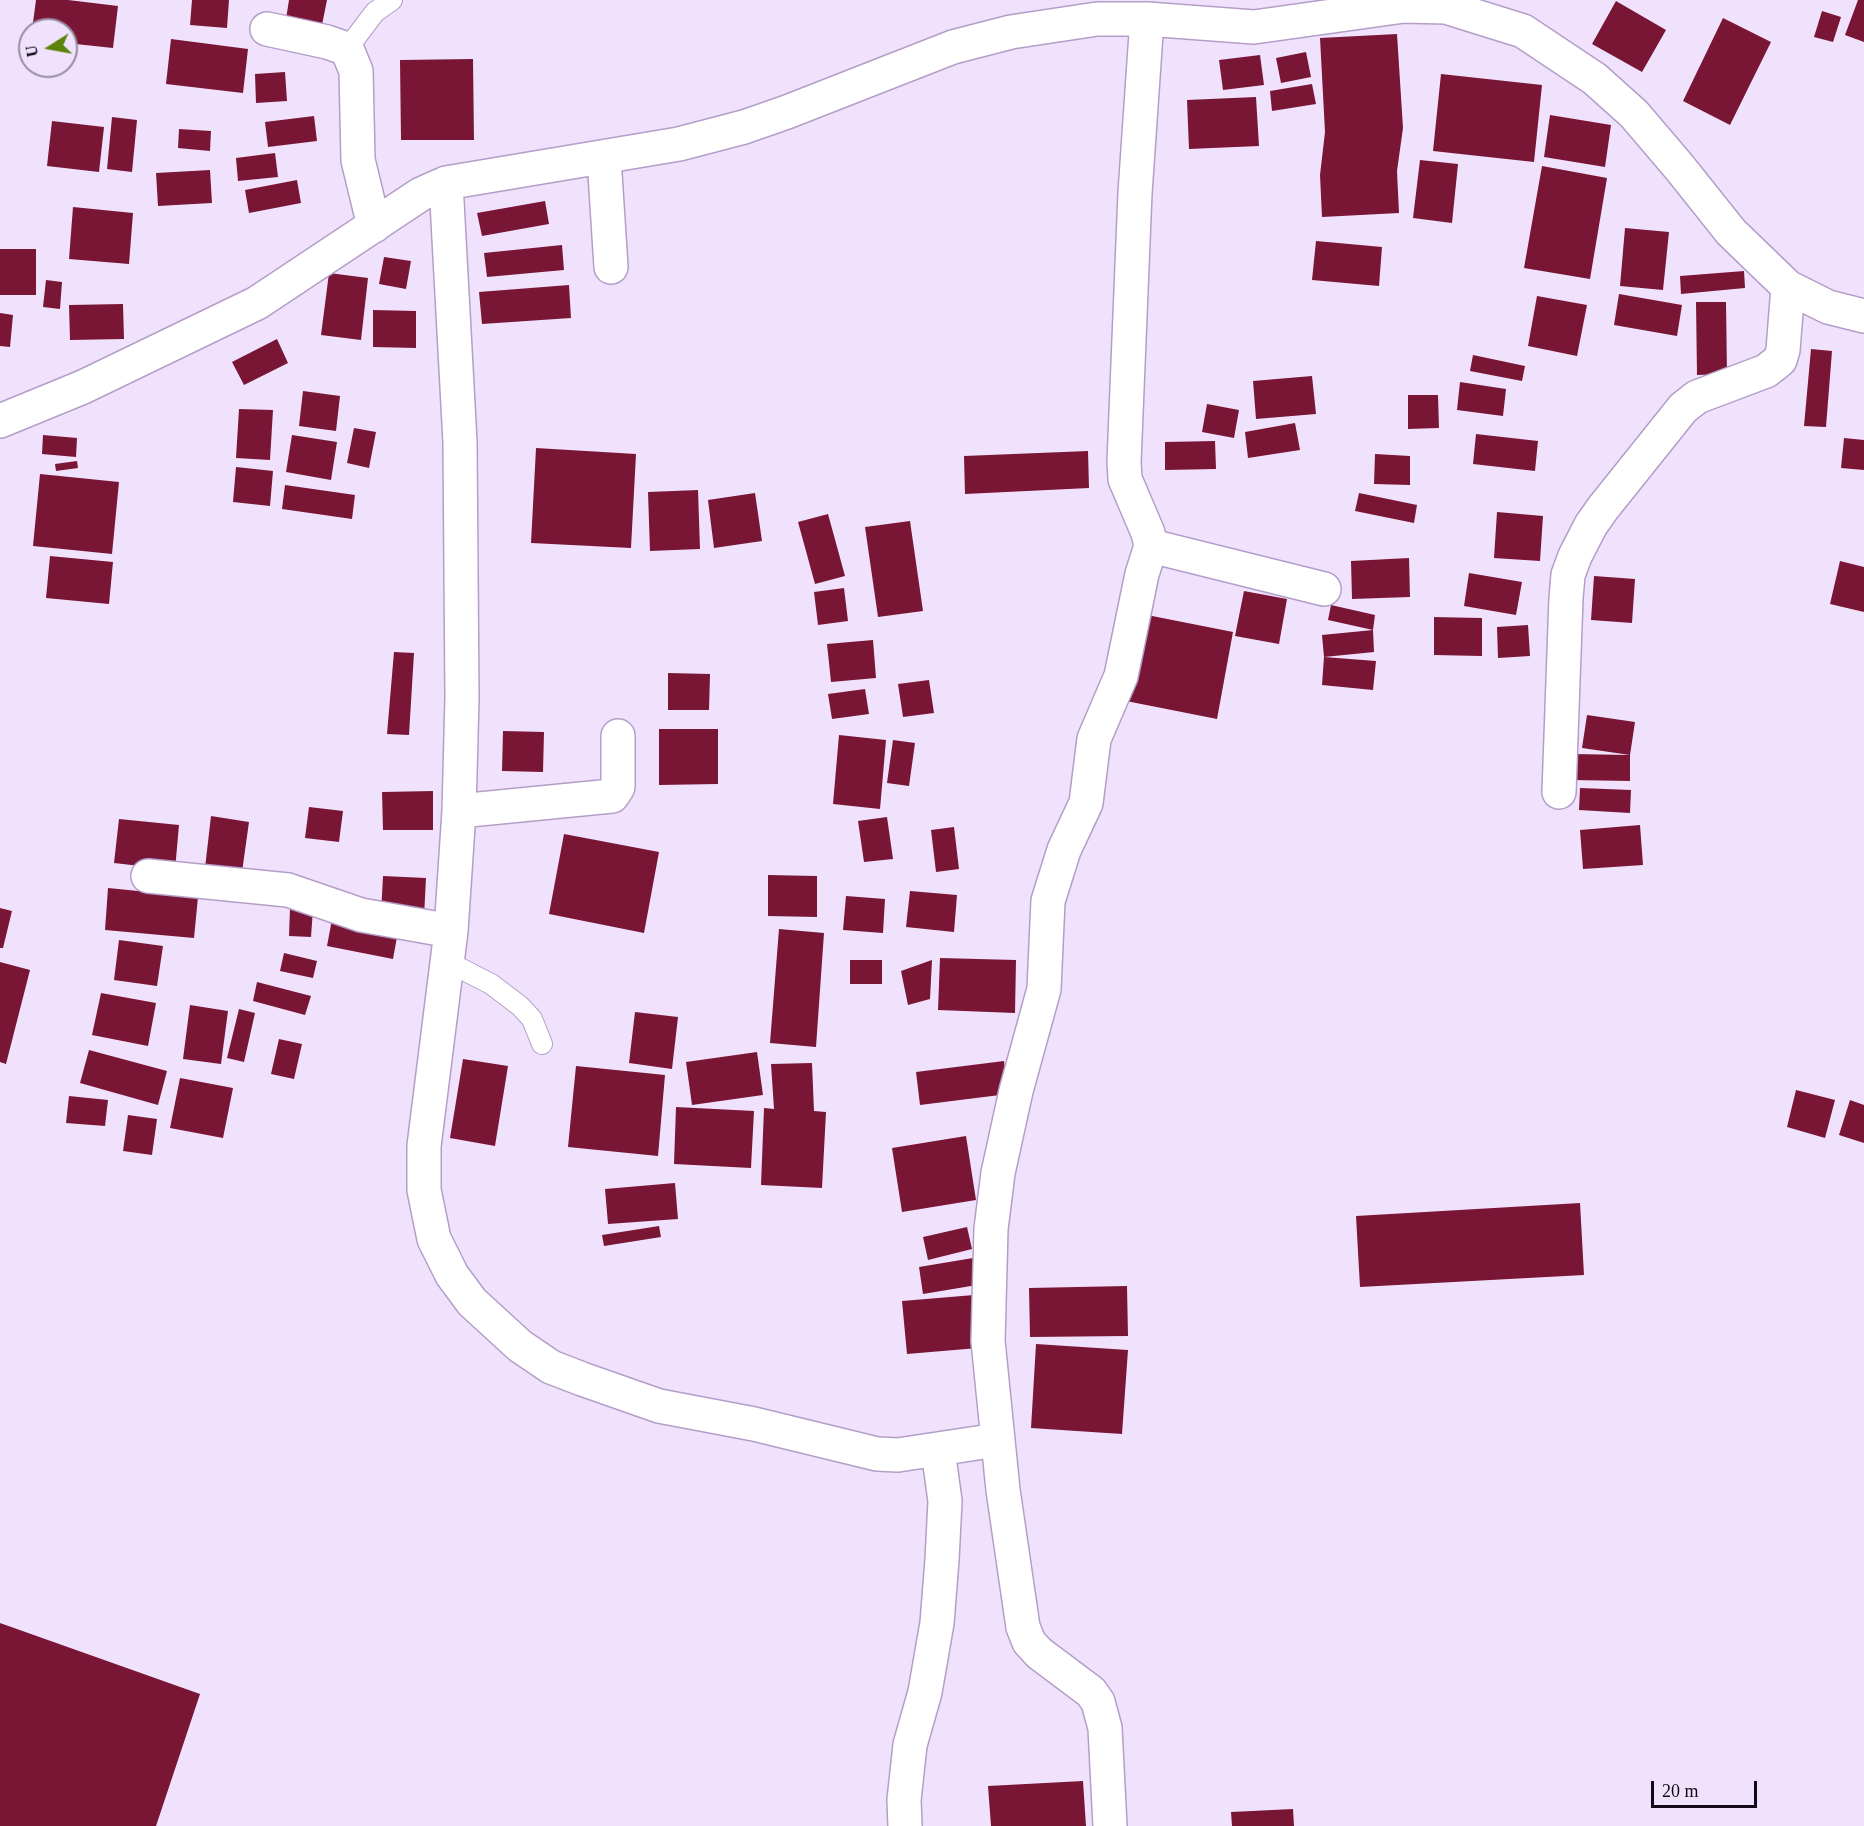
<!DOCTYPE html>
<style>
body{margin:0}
#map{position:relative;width:1864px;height:1826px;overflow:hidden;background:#f0e2fd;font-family:"Times New Roman",serif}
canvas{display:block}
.north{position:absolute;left:18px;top:18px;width:60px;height:60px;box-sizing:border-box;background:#f0e2fd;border:2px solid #978ca2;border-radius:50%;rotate:259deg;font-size:16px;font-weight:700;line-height:24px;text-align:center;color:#120a19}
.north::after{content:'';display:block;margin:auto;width:21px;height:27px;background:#5c840b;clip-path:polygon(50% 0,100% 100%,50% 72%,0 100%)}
.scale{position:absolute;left:1651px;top:1781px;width:106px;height:27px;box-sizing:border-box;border:3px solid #120a19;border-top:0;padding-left:8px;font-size:18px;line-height:21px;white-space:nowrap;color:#120a19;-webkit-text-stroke:4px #f0e2fd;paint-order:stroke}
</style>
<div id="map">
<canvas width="1864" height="1826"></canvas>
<div class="north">U</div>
<div class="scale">20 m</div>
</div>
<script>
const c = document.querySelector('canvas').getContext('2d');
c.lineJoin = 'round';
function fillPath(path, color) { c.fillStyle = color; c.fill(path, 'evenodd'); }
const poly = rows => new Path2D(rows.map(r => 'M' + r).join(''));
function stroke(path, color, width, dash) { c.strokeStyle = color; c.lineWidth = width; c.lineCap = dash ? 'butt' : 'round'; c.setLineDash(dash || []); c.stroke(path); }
fillPath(poly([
 [36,0,68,0,118,6,113,48,66,43,66,30,32,30],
 [192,0,229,0,227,28,190,25],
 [289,0,327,0,322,25,286,19],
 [1858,0,1864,0,1864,42,1845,35],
 [1616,1,1666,30,1642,72,1592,44],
 [1822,11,1841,17,1833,42,1814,37],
 [1723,18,1771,42,1730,125,1683,101],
 [1397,34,1403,128,1397,171,1399,213,1322,217,1320,175,1325,132,1320,38],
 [171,39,248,49,243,93,166,84],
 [1306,52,1311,77,1281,83,1276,58],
 [1260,55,1264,85,1223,90,1219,60],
 [473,59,474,140,401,140,400,60],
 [285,72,287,101,256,103,255,74],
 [1441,74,1542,85,1534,162,1433,151],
 [1312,84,1316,104,1272,111,1270,91],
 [1256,97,1259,146,1189,149,1187,100],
 [1550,115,1611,125,1605,167,1544,157],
 [314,116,317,141,268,147,265,122],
 [112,117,137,120,132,172,107,169],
 [52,121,104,127,99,172,47,166],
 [179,129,211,131,210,151,178,148],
 [275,153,278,177,238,181,236,158],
 [1420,160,1458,164,1452,223,1413,218],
 [1542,166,1607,178,1590,279,1524,268],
 [210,170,212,203,158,206,156,173],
 [297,180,301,203,249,213,245,190],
 [545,201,549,224,482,236,477,213],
 [73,207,133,213,129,264,69,259],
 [1625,228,1669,232,1663,290,1620,286],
 [1316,241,1382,247,1379,286,1312,280],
 [562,245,564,270,487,277,484,253],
 [0,249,36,249,36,295,0,295],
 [384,257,411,261,406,289,379,284],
 [1744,271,1745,288,1681,294,1680,276],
 [329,273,368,278,361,340,321,335],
 [46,280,62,282,60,309,43,307],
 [569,285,571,318,482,324,479,292],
 [1619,294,1682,305,1677,336,1614,325],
 [1537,296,1587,305,1577,356,1528,346],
 [1696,302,1726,302,1727,374,1697,375],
 [123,304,124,339,70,340,69,305],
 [373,310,416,311,416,348,373,347],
 [0,313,13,315,10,347,0,346],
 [277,339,288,363,244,385,232,362],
 [1811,349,1832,351,1826,427,1804,426],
 [1473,355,1525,366,1522,381,1470,371],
 [1312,376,1316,414,1256,419,1253,381],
 [1460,382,1506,389,1503,416,1457,410],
 [303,391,340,396,336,431,299,426],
 [1408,395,1438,395,1439,428,1408,429],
 [1207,404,1239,410,1234,438,1202,432],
 [239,409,273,410,270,460,236,458],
 [1295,423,1300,450,1248,458,1245,432],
 [354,428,376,432,369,468,347,463],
 [1476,434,1538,441,1535,471,1473,464],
 [43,435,77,438,76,457,42,454],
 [292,435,337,442,331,480,286,472],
 [1844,438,1864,440,1864,470,1841,468],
 [1215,441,1216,469,1165,470,1165,442],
 [536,448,636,454,631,548,531,543],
 [1088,451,1089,488,965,494,964,456],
 [1375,454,1410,456,1410,485,1374,484],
 [77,461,78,468,56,471,55,464],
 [236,467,273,471,270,506,233,502],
 [40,474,119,482,112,554,33,546],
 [285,485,355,495,352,519,282,509],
 [698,490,700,549,650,551,648,492],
 [755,493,762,541,714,548,708,500],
 [1359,493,1417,505,1414,523,1355,511],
 [1497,512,1543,516,1540,561,1494,558],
 [828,514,845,576,815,584,798,522],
 [910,521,923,611,878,617,865,527],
 [50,556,113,562,109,604,46,598],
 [1409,558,1410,597,1352,599,1351,561],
 [1840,561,1864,567,1864,612,1830,604],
 [1469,573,1522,582,1516,615,1464,606],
 [1594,576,1635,579,1632,623,1591,620],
 [844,588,848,621,818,625,814,592],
 [1244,591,1287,599,1279,644,1235,636],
 [1331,605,1375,615,1373,630,1328,620],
 [1137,613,1233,632,1217,719,1121,700],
 [1434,617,1482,618,1482,656,1434,655],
 [1528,625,1530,656,1498,658,1497,627],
 [1373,630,1374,652,1324,657,1376,661,1373,690,1322,685,1324,657,1322,635],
 [873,640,876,678,831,682,827,644],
 [394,652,414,653,409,735,387,734],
 [668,673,710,674,709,710,668,710],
 [929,680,934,713,903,717,898,684],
 [865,689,869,714,832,719,828,694],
 [1587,715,1635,722,1630,755,1630,781,1571,780,1572,754,1630,755,1582,748],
 [659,729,718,729,718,784,659,785],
 [503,731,544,732,543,772,502,771],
 [839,735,886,740,880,809,833,804],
 [893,740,915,743,909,786,887,783],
 [1580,788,1631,790,1630,813,1579,810],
 [433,791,433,830,383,830,382,792],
 [309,807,343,811,339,842,305,838],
 [211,816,249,822,242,872,205,868],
 [887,817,893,859,864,862,858,821],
 [119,819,179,825,175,870,114,863],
 [1640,825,1643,865,1583,869,1580,830],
 [954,827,959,869,936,872,931,830],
 [564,834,659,852,644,933,549,914],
 [768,875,817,876,817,917,768,916],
 [383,876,426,878,424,917,381,914],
 [108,888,198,897,194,938,105,930],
 [910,891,957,895,954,932,906,927],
 [846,896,885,899,883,933,843,930],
 [0,908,12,911,3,948,0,948],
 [290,908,313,909,311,937,289,936],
 [333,914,399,926,393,959,327,946],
 [779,929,824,933,816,1047,770,1043],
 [119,940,163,946,157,986,114,980],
 [284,953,317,961,313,978,280,971],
 [940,958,1016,960,1015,1013,938,1010],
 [850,960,882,960,882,984,850,984],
 [932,960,930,999,908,1005,901,971],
 [0,962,30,970,6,1064,0,1062],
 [257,982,311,996,305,1015,253,1001],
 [101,993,156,1003,148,1046,92,1035],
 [190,1005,228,1011,221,1064,183,1059],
 [239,1009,255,1013,244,1062,227,1058],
 [635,1012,678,1017,672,1069,629,1063],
 [279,1039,302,1044,294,1079,271,1074],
 [89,1050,167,1071,158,1105,80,1083],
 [757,1052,763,1095,692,1105,686,1062],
 [463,1059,508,1066,495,1146,450,1138],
 [1004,1061,1008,1094,920,1105,916,1072],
 [812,1063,814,1111,826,1112,822,1188,761,1185,764,1108,774,1109,771,1064],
 [576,1066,665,1075,658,1156,568,1147],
 [180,1078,233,1088,223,1138,170,1128],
 [1796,1090,1835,1100,1825,1138,1787,1127],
 [69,1096,108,1100,105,1126,66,1123],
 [1850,1100,1864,1105,1864,1143,1839,1135],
 [676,1107,754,1111,751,1168,674,1164],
 [128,1115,157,1119,152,1155,123,1151],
 [966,1136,976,1200,902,1212,892,1148],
 [675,1183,678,1219,608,1224,605,1189],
 [1580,1203,1584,1275,1360,1287,1356,1216],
 [659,1226,661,1237,604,1246,602,1235],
 [967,1227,972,1249,928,1260,923,1237],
 [979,1257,983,1284,923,1294,919,1267],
 [1127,1286,1128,1336,1030,1337,1029,1288],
 [974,1295,978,1348,907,1354,902,1301],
 [1036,1344,1128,1350,1122,1434,1031,1428],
 [0,1623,200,1694,156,1826,0,1826],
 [1083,1781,1086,1826,991,1826,988,1786],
 [1293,1809,1294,1826,1232,1826,1231,1812]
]), '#7a1635');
const service = poly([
 [347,49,375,12,392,0],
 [448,962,491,984,520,1006,532,1019,542,1044]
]);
const minor = poly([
 [267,29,327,42,347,49,356,71,358,160,374,226],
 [604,158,611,267],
 [446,183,460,442,462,698,459,811,451,931,424,1146,424,1190,434,1239,452,1275,472,1302,520,1346,551,1367,582,1379,659,1406,754,1424,877,1454,898,1455,997,1440],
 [0,421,83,387,257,303,421,194,446,183,679,144,744,127,787,112,953,47,1011,32,1097,19,1147,19,1254,27,1404,6,1446,7,1523,31,1595,79,1634,114,1680,168,1731,232,1788,287,1828,307,1864,316],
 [1151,546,1324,589],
 [1559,792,1566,598,1568,575,1575,556,1591,525,1603,508,1683,408,1697,397,1766,371,1780,360,1783,350,1788,287],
 [459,811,612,796,618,787,618,736],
 [148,876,288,890,361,915,451,931],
 [905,1826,904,1800,910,1745,925,1692,937,1623,942,1560,945,1501,938,1450],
 [1110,1826,1105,1728,1098,1702,1091,1692,1039,1653,1029,1642,1023,1627,1003,1490,988,1341,991,1229,998,1173,1016,1091,1044,989,1048,901,1064,850,1086,803,1094,739,1121,676,1142,574,1151,546,1148,533,1125,479,1124,462,1135,193,1147,19]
]);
stroke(service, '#b49ec8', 22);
stroke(minor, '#b49ec8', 36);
stroke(service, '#fff', 20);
stroke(minor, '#fff', 33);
</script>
